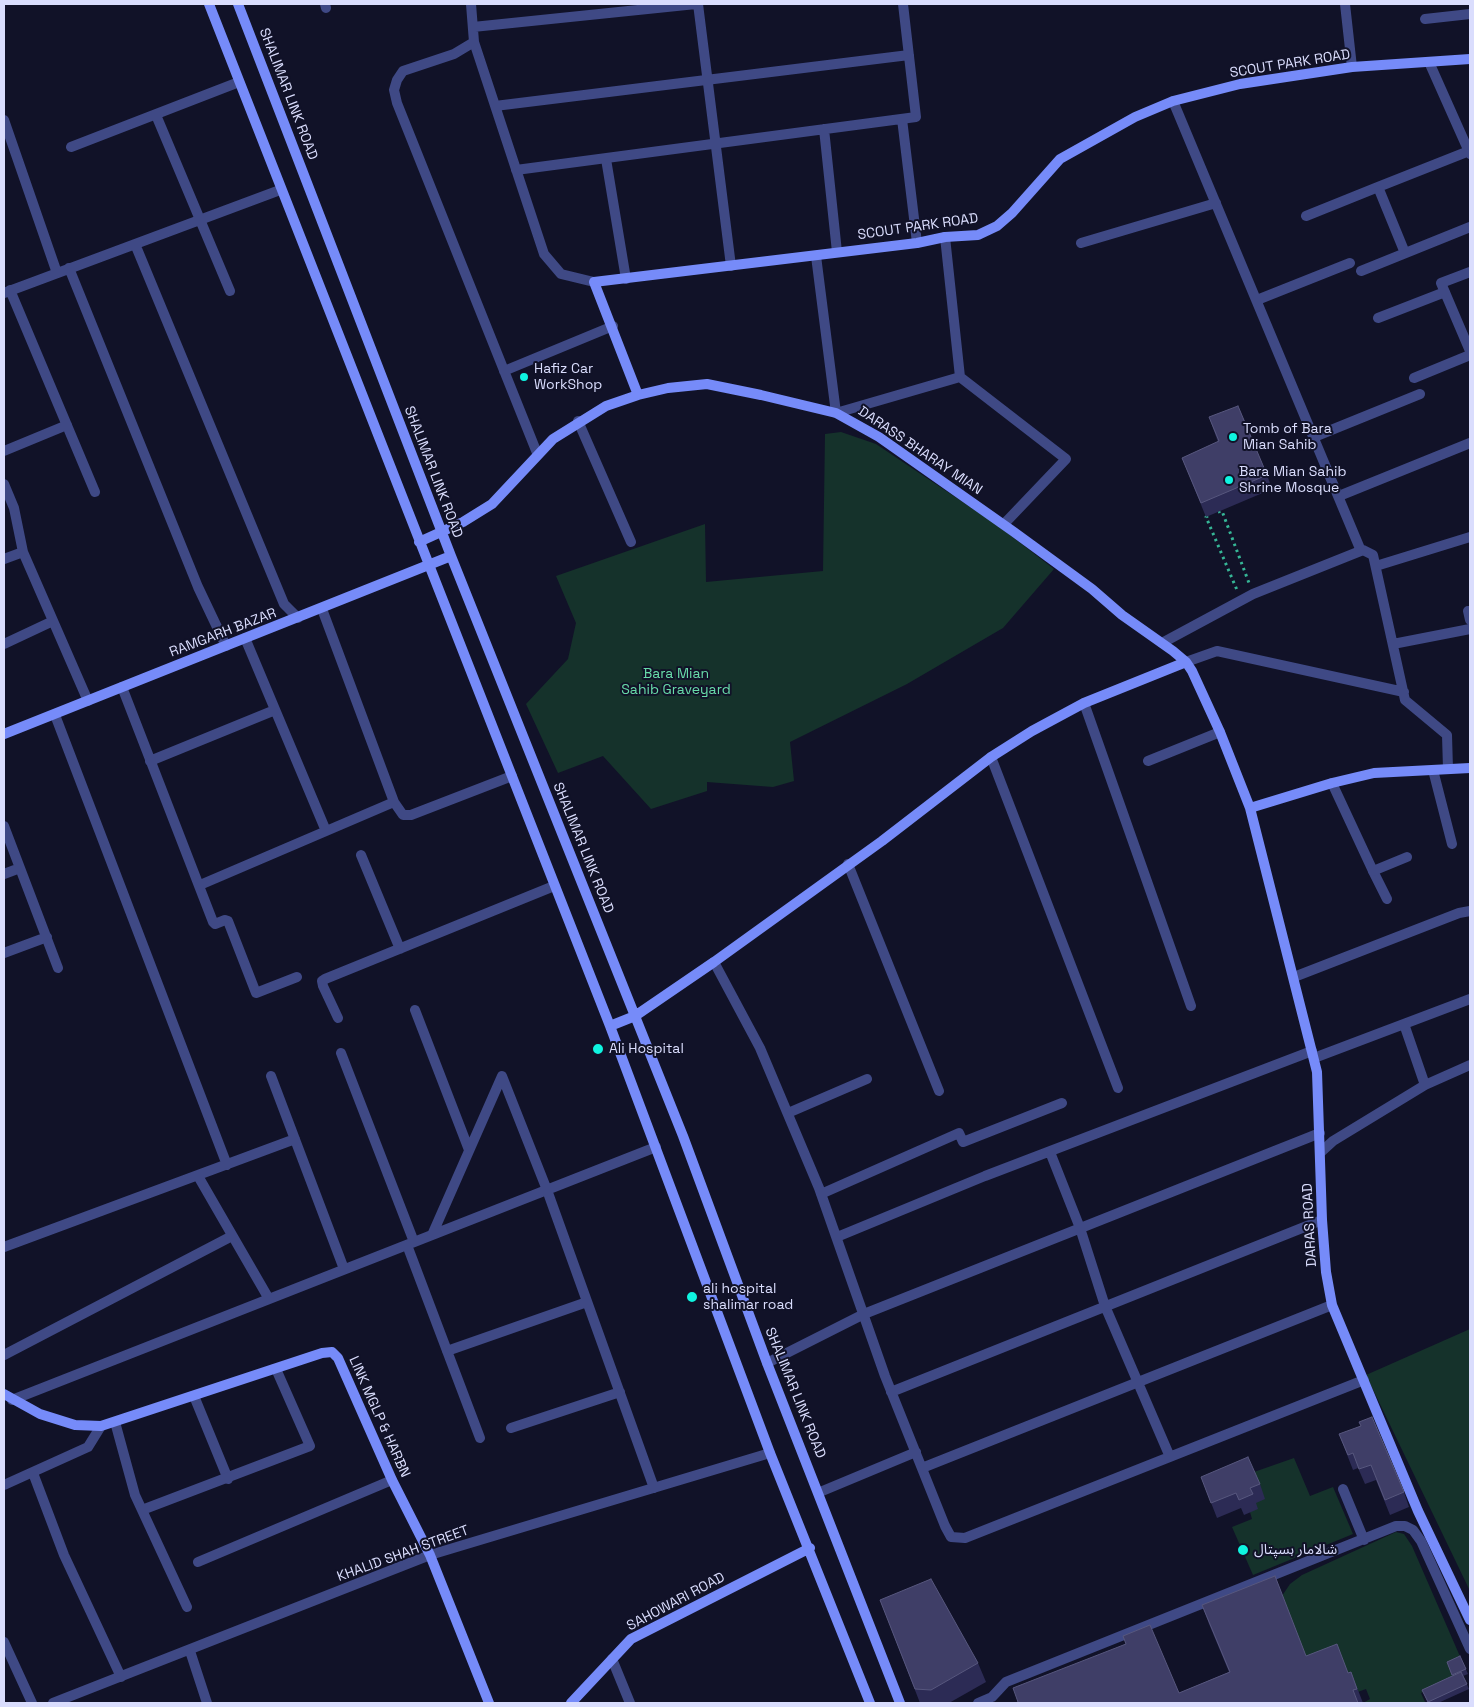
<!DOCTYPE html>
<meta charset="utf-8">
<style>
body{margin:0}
#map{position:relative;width:1474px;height:1707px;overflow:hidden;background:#111228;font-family:"Space Grotesk",sans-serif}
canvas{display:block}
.frame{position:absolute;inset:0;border:5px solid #daddfd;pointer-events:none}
</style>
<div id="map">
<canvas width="1474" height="1707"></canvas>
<div class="frame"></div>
</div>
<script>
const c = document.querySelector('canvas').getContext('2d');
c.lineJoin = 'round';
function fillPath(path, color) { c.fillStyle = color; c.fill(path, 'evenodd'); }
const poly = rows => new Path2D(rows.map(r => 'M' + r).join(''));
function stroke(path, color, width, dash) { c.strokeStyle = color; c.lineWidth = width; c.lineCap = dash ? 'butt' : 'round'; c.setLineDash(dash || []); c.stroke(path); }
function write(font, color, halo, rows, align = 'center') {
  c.font = font + ' "Space Grotesk","Noto Sans Arabic",sans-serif'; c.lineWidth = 4; c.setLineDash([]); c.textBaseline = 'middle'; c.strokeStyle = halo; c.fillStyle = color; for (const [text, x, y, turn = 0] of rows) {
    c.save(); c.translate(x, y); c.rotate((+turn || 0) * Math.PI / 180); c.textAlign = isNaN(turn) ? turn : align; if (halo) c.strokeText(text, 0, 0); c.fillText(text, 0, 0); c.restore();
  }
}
fillPath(poly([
 [841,432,876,444,997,525,1054,569,1003,628,907,684,790,742,794,781,773,787,707,782,707,791,651,809,603,756,558,773,526,704,568,659,576,623,556,576,705,524,706,582,823,571,825,434],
 [1470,1329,1470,1591,1366,1375],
 [1294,1458,1310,1496,1333,1487,1353,1534,1253,1575,1232,1527,1252,1519,1250,1512,1256,1503,1254,1472],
 [1396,1532,1404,1534,1412,1546,1462,1661,1449,1667,1459,1691,1437,1686,1421,1693,1425,1702,1423,1703,1363,1703,1370,1699,1366,1689,1355,1693,1308,1662,1282,1596,1290,1584,1302,1575]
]), '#15322b');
stroke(poly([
 [1218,512,1222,511,1249,583],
 [1208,516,1206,517,1237,590]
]), '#36b696', 3, [2.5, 4]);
stroke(poly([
 [578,421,631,542],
 [1148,761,1220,732],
 [1373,871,1387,899],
 [788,1113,867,1079],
 [194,1396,228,1479],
 [1343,1489,1364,1540],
 [978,1703,992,1697,1006,1682,1396,1526,1405,1526,1413,1530,1421,1541,1470,1649]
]), '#3f4985', 10);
stroke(poly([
 [325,4,326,8],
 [471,4,474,42,454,54,403,71,397,80,394,90,397,103,537,453],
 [698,4,731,266],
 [1345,4,1352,67],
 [1425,19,1470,14],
 [473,27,696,4],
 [474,42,544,254,561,274,594,282],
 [1429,62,1470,154],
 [1173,101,1361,551],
 [495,106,909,55],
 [156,115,230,291],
 [902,119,917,243],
 [4,120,57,273],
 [824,129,837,252],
 [71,147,239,82],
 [606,159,626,279],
 [516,170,916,117,903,4],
 [1306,216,1378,187],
 [945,237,960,377],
 [1081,243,1216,203],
 [135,244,284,604,298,618],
 [1405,253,1378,187,1469,151],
 [816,256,836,413,960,377,1066,459,1004,524],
 [69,268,198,587,226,646],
 [1361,271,1470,227],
 [1470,272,1441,283,1470,351],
 [10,290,95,492],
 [4,293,280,190],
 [1257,300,1350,263],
 [1378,318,1445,292],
 [504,371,613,326],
 [1414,378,1470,355],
 [1314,437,1420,394],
 [4,451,67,425],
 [4,484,14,508,23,552,88,701],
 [1339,496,1470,443],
 [4,559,23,552],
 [1376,566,1470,537],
 [1470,611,1468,611,1470,620],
 [245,638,326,831],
 [1162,643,1253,594,1363,550,1373,555,1405,700,1447,735,1448,769],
 [4,644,53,621],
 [1393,644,1470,629],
 [1186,662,1217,651,1404,692],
 [122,687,213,922,215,924,225,920,228,921,256,993,297,977],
 [1084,703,1191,1006],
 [55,715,227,1165],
 [991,757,1118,1088],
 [150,761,275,710],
 [1433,770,1452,844],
 [1332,783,1373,871,1407,857],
 [394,802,403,815,411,815,512,776],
 [4,826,58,968],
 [361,855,400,949],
 [848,864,939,1091],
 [4,874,20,868],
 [200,885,394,802,322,609],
 [4,953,47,937],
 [714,962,760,1048,819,1188,885,1376,945,1526,951,1537,965,1538,1364,1380],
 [1294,977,1459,913,1470,911],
 [415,1010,469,1150],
 [338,1018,323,986,322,981,325,979,554,886],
 [1404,1024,1425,1085],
 [341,1053,414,1242],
 [1314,1058,1470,999],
 [271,1076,344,1269],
 [1050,1152,1080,1228,1105,1306,1170,1457],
 [1321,1152,1333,1141,1425,1085,1470,1065],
 [198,1176,269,1299],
 [821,1194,959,1133,963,1142,1062,1103],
 [432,1235,502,1076,547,1190,654,1488],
 [837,1237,985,1176,1312,1051],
 [407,1245,480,1438],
 [4,1247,295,1139],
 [447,1351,587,1302],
 [4,1355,232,1236],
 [767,1363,864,1314,1320,1133],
 [891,1392,1322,1220],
 [12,1400,656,1147],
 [115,1422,135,1495,187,1607],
 [511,1428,620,1392],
 [922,1468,1332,1305],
 [33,1473,64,1555,121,1677],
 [4,1485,88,1447,101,1426],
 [820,1492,916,1452],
 [142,1510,310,1446,276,1369],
 [198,1562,392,1480],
 [4,1642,32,1703],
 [190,1651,207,1703],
 [612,1659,630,1703],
 [53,1703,430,1555,770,1453]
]), '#3f4985', 10);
stroke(poly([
 [209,4,610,1026,770,1453,870,1703],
 [238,4,451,556,683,1136,767,1363,900,1703],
 [638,395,594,282,917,243,945,237,978,235,997,226,1012,213,1060,159,1135,117,1173,101,1240,84,1352,67,1470,59],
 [419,542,463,522,492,504,553,439,606,406,638,395,668,388,707,384,761,395,836,413,879,437,1014,532,1092,589,1122,615,1173,651,1186,662,1192,671,1220,732,1250,808,1332,783,1374,773,1470,768],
 [4,734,451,556],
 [1250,808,1317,1072,1322,1220,1326,1272,1332,1305,1418,1511,1470,1620],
 [610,1026,635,1016,714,962,882,841,991,757,1032,731,1084,703,1186,662],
 [4,1394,40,1414,75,1425,101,1426,322,1353,332,1352,338,1358,392,1480,430,1555,489,1703],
 [571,1703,631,1639,810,1548]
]), '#768bf9', 10);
fillPath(poly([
 [1209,417,1267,475,1272,489,1206,517,1182,458,1218,442],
 [1339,1434,1404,1492,1409,1507,1390,1515,1376,1480,1365,1484,1358,1468,1353,1470],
 [1201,1477,1260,1484,1265,1499,1256,1503,1258,1509,1244,1515,1241,1508,1217,1518],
 [880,1600,978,1663,986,1682,949,1703,920,1703],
 [1202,1605,1306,1656,1348,1673,1351,1672,1363,1703,1016,1703,1179,1693,1229,1672,1209,1624],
 [1460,1656,1468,1674,1463,1676,1469,1689,1438,1703,1428,1703,1422,1690,1452,1676,1447,1662]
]), '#2c2b55');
const building = poly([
 [1238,406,1267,475,1201,503,1182,458,1219,441,1209,417,1238,406],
 [1372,1417,1404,1492,1385,1500,1371,1465,1359,1469,1353,1453,1348,1455,1339,1434,1361,1426,1359,1422,1372,1417],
 [1248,1457,1260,1484,1250,1488,1253,1494,1239,1500,1236,1493,1211,1503,1201,1477,1248,1457],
 [1275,1576,1306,1656,1337,1644,1348,1673,1351,1672,1357,1689,1353,1690,1358,1703,1016,1703,1018,1702,1013,1688,1126,1644,1123,1636,1150,1625,1179,1693,1230,1672,1202,1605,1275,1576],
 [931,1579,978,1663,931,1690,915,1689,880,1600,931,1579],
 [1460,1656,1466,1669,1452,1675,1447,1662,1460,1656],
 [1461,1672,1467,1684,1428,1702,1422,1690,1461,1672]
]);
fillPath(building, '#3f3e67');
stroke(building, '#57577e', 1);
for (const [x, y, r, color] of [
 [524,377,5,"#0ff4e0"],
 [1233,437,5,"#0ff4e0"],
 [1229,480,5,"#0ff4e0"],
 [598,1049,6,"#0ff4e0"],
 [692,1297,6,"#0ff4e0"],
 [1243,1550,6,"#0ff4e0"]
]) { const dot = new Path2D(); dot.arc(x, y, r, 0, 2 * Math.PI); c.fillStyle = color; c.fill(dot); stroke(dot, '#111228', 2); }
write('14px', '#daddfd', '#111228', [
 ["SCOUT PARK ROAD",1290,64,-9],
 ["SHALIMAR LINK ROAD",288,94,69],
 ["SCOUT PARK ROAD",918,227,-8],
 ["DARASS BHARAY MIAN",920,451,34],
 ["SHALIMAR LINK ROAD",433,472,69],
 ["RAMGARH BAZAR",223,633,-21],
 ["SHALIMAR LINK ROAD",583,848,68],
 ["DARAS ROAD",1310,1225,-93],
 ["SHALIMAR LINK ROAD",795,1393,68],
 ["LINK MGLP & HARBN",379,1417,66],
 ["KHALID SHAH STREET",403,1554,-20],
 ["SAHOWARI ROAD",676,1602,-28]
]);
write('14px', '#daddfd', '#111228', [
 ["Hafiz Car",534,369],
 ["WorkShop",534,385],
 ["Tomb of Bara",1243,429],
 ["Mian Sahib",1243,445],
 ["Bara Mian Sahib",1239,472],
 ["Shrine Mosque",1239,488],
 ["Ali Hospital",609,1049],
 ["ali hospital",703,1289],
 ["shalimar road",703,1305],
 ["شالامار ہسپتال",1254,1550]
], 'left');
write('14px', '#68dba9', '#111228', [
 ["Bara Mian",676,674],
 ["Sahib Graveyard",676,690]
]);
</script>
